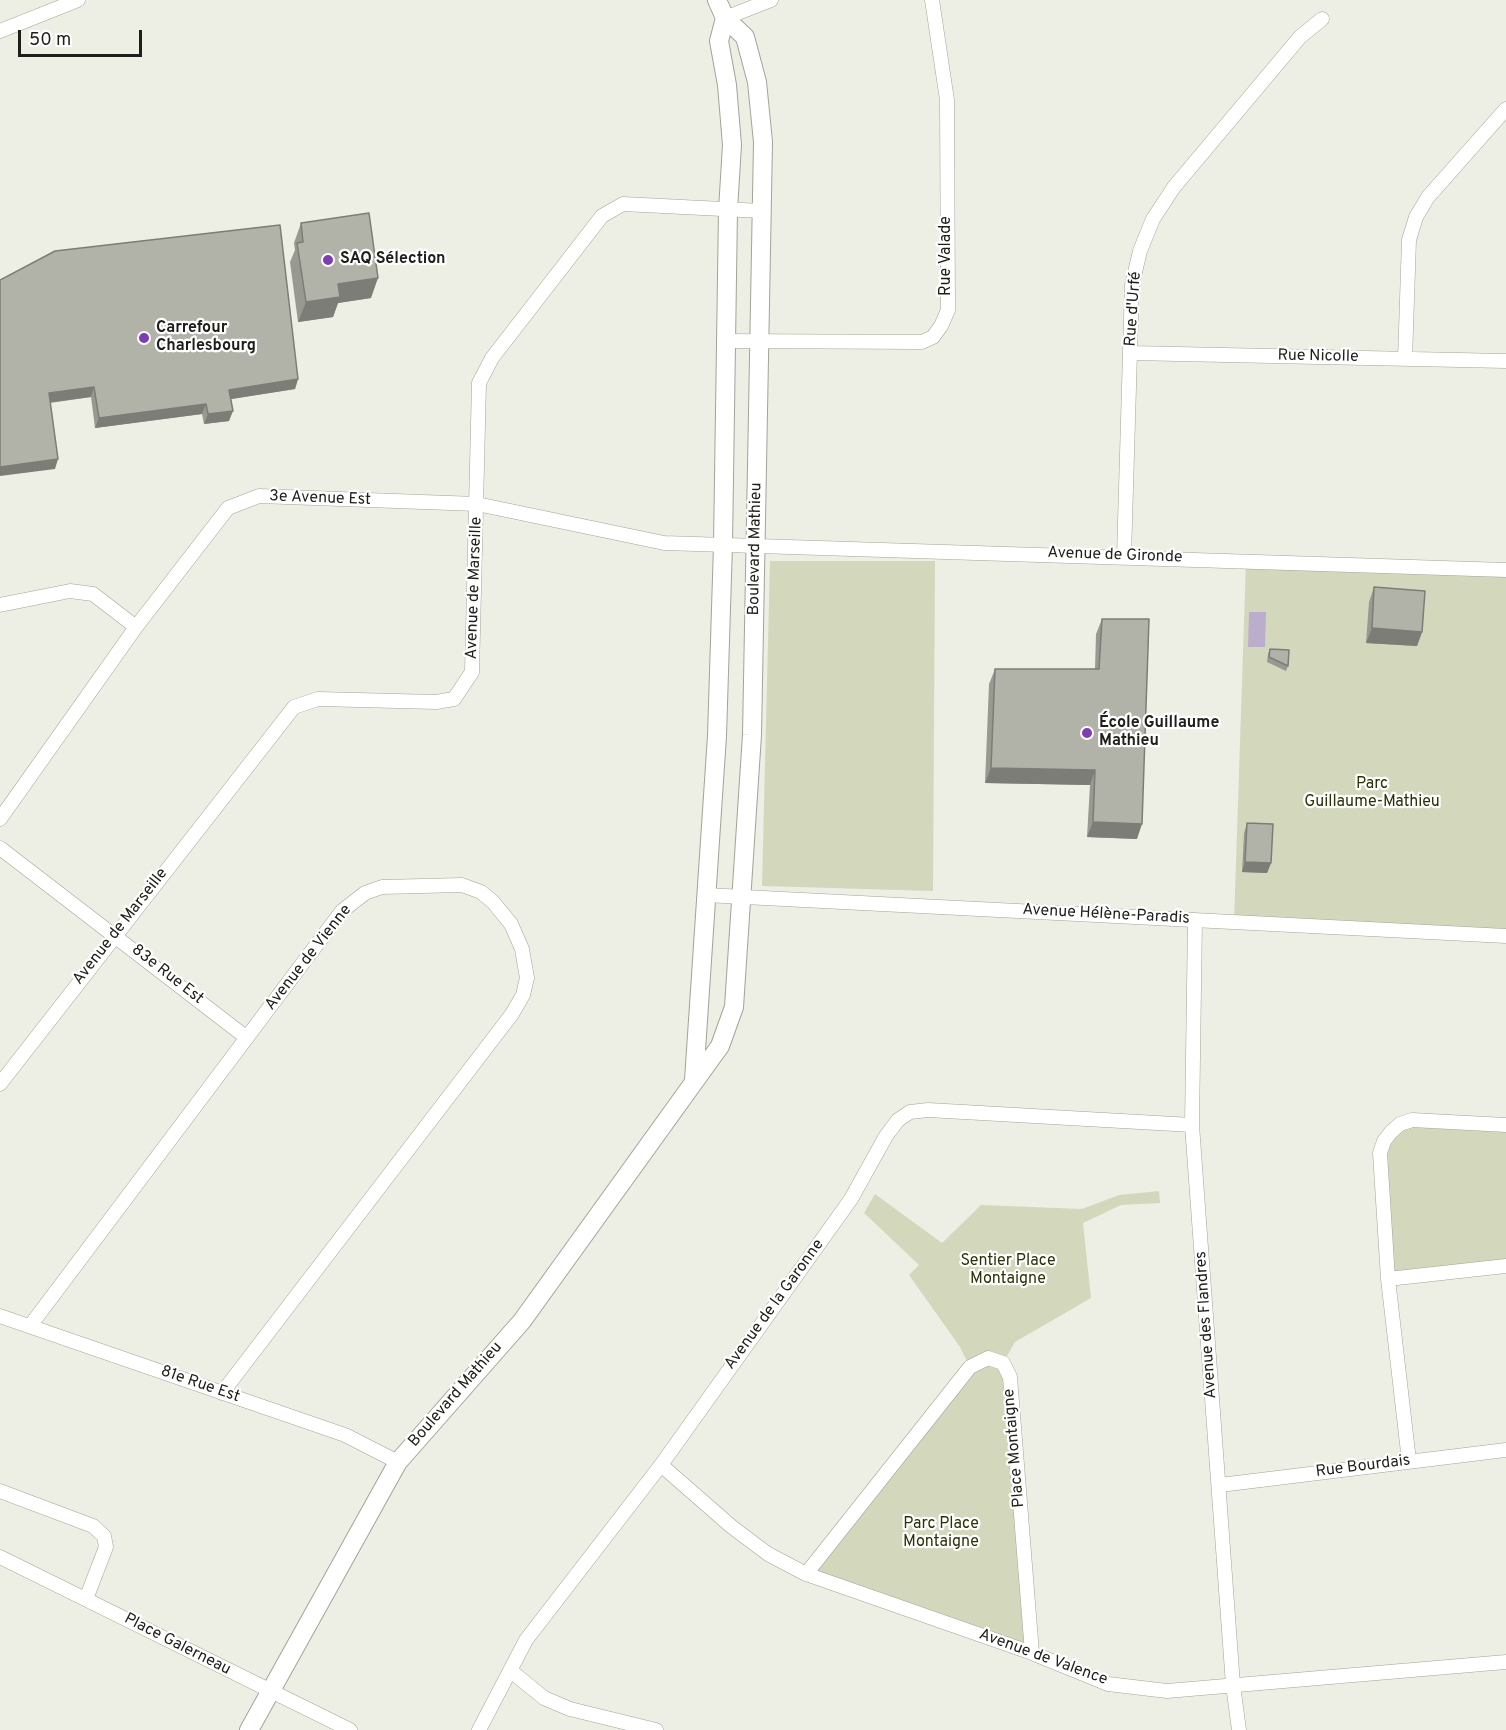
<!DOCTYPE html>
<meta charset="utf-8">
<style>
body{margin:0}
#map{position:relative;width:1506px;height:1730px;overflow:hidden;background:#edefe4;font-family:Overpass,sans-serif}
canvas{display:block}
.scale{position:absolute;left:18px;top:30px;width:124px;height:27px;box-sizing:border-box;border:3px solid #1e1e1a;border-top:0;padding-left:8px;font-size:18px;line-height:21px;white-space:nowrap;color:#1e1e1a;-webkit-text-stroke:4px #fff;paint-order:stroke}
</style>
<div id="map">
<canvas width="1506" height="1730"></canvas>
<div class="scale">50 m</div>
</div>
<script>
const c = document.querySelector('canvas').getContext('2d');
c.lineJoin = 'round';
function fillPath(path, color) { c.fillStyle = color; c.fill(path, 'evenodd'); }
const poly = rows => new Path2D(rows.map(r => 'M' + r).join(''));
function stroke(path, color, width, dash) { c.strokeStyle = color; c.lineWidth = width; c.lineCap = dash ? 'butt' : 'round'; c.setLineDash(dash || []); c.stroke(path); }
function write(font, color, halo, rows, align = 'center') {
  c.font = font + ' Overpass,sans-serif'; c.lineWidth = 4.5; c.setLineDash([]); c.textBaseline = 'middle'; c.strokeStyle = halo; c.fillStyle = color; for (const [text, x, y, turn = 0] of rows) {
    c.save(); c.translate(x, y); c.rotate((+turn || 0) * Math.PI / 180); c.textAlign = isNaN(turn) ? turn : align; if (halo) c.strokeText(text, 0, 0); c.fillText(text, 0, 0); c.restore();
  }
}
fillPath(poly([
 [1246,560,1506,570,1506,936,1234,923],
 [770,561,935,561,933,891,762,886],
 [1400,1124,1506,1125,1506,1266,1388,1279,1384,1141],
 [1159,1191,1160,1203,1121,1205,1083,1223,1091,1298,1015,1342,1003,1363,1032,1653,806,1574,970,1367,960,1347,909,1275,919,1265,864,1213,875,1194,942,1243,981,1205,1082,1209,1119,1195]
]), '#d3d8bd');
fillPath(poly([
 [1249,612,1266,612,1265,647,1248,647]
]), '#bbadcc');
const street = poly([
 [725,18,771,0],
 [0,31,78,0],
 [726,341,922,342,933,337,941,326,948,310,947,100,932,0],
 [1131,353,1506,361],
 [1405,359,1409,240,1416,217,1428,197,1506,109],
 [1124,556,1132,285,1140,251,1153,219,1174,187,1300,37,1322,19],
 [0,605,70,591,93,594,136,627],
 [0,819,136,627,228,508,259,496,477,504,664,543,1506,570],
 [0,848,247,1038],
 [705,895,1506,936],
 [1195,920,1192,1125,1233,1685,1239,1730],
 [0,1084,294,707,318,699,436,702,454,699,472,672,479,383,492,358,602,216,623,204,762,211],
 [1388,1279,1506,1266],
 [0,1316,345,1435,398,1462],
 [30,1326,342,911,365,893,382,887,462,885,481,892,493,902,511,924,522,949,527,978,523,995,512,1014,222,1393],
 [1409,1461,1388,1279,1380,1153,1384,1141,1391,1132,1400,1124,1412,1120,1506,1125],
 [661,1465,732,1527,768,1554,806,1574,1032,1653,1108,1684,1167,1691,1506,1662],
 [1220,1485,1506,1450],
 [0,1491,93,1526,104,1536,106,1547,86,1599],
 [0,1557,350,1730],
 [806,1574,970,1367,988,1358,1003,1363,1010,1377,1032,1653],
 [511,1671,544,1698,570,1709,656,1730],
 [479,1730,526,1640,661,1465,851,1199,886,1136,898,1120,910,1112,928,1110,1192,1125]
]);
const secondary = poly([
 [694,1080,717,736,723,545,728,210,732,145,727,85,719,41,725,18],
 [249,1730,398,1462,522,1321,720,1046,734,1007,752,735,763,142,757,82,745,37,725,18,717,0]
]);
stroke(street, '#a2a499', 15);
stroke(secondary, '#a2a499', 20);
stroke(street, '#fff', 14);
stroke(secondary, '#fff', 18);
fillPath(poly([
 [301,223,371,298,338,303,333,317,298,322,290,262,295,250,294,243],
 [0,280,298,379,295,389,231,399,229,421,204,424,202,414,95,428,91,397,50,403,55,469],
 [1374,587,1422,632,1417,646,1366,643,1369,602],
 [1102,619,1137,839,1087,837,1090,785,985,783,989,684,995,669,1095,669,1096,634],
 [1270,649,1288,666,1286,671,1267,662,1268,654],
 [1247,823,1271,863,1267,873,1242,872,1244,833]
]), '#989a91');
fillPath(poly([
 [378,278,371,298,338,303,333,317,298,322,306,302,338,284],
 [298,379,295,389,225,400,229,390],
 [94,387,91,397,45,403,49,393],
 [206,404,202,414,95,428,99,418],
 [233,411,229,421,204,424,208,414],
 [58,459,55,469,0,476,0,467],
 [1372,628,1422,632,1417,646,1366,643],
 [991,768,1095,770,1090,785,985,783],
 [1093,822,1142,824,1137,839,1087,837],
 [1245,862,1271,863,1267,873,1242,872]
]), '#7c7d76');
const building = poly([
 [369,213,378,278,338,284,340,297,306,302,297,243,303,242,301,223,369,213],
 [280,225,298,379,229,390,233,411,208,414,206,404,99,418,94,387,49,393,58,459,0,467,0,280,55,251,280,225],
 [1374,587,1425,591,1422,632,1372,628,1374,587],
 [1102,619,1149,619,1142,824,1093,822,1095,770,991,768,995,669,1099,669,1102,619],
 [1270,649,1289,650,1288,666,1269,657,1270,649],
 [1247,823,1273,824,1271,863,1245,862,1247,823]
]);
fillPath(building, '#b1b3a9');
stroke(building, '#7c7d76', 1.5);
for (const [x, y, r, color] of [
 [328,260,6,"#7d3eb3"],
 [144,338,6,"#7d3eb3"],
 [1087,733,6,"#7d3eb3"]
]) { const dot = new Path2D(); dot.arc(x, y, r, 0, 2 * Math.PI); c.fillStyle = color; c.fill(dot); stroke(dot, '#fff', 2); }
write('16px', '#1e1e1a', '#fff', [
 ["Rue Valade",947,256,-90],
 ["Rue d'Urfé",1134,309,-86],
 ["Rue Nicolle",1318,357,1],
 ["3e Avenue Est",320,499,2],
 ["Boulevard Mathieu",756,549,-89],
 ["Avenue de Gironde",1115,556,2],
 ["Avenue de Marseille",475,588,-88],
 ["Avenue Hélène-Paradis",1106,915,3],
 ["Avenue de Marseille",121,927,-52],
 ["Avenue de Vienne",309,958,-52],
 ["83e Rue Est",167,975,38],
 ["Avenue de la Garonne",775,1305,-54],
 ["Avenue des Flandres",1207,1325,-94],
 ["81e Rue Est",200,1385,19],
 ["Boulevard Mathieu",456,1395,-49],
 ["Place Montaigne",1015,1448,-95],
 ["Rue Bourdais",1363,1467,-7],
 ["Place Galerneau",177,1645,27],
 ["Avenue de Valence",1043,1658,20]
]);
write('bold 16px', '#1e1e1a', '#fff', [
 ["SAQ Sélection",340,260],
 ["Carrefour",156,329],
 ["Charlesbourg",156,347],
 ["École Guillaume",1099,724],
 ["Mathieu",1099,742]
], 'left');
write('16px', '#2e3107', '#fff', [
 ["Parc",1372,785],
 ["Guillaume-Mathieu",1372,803],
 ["Sentier Place",1008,1262],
 ["Montaigne",1008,1280],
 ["Parc Place",941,1525],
 ["Montaigne",941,1543]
]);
</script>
